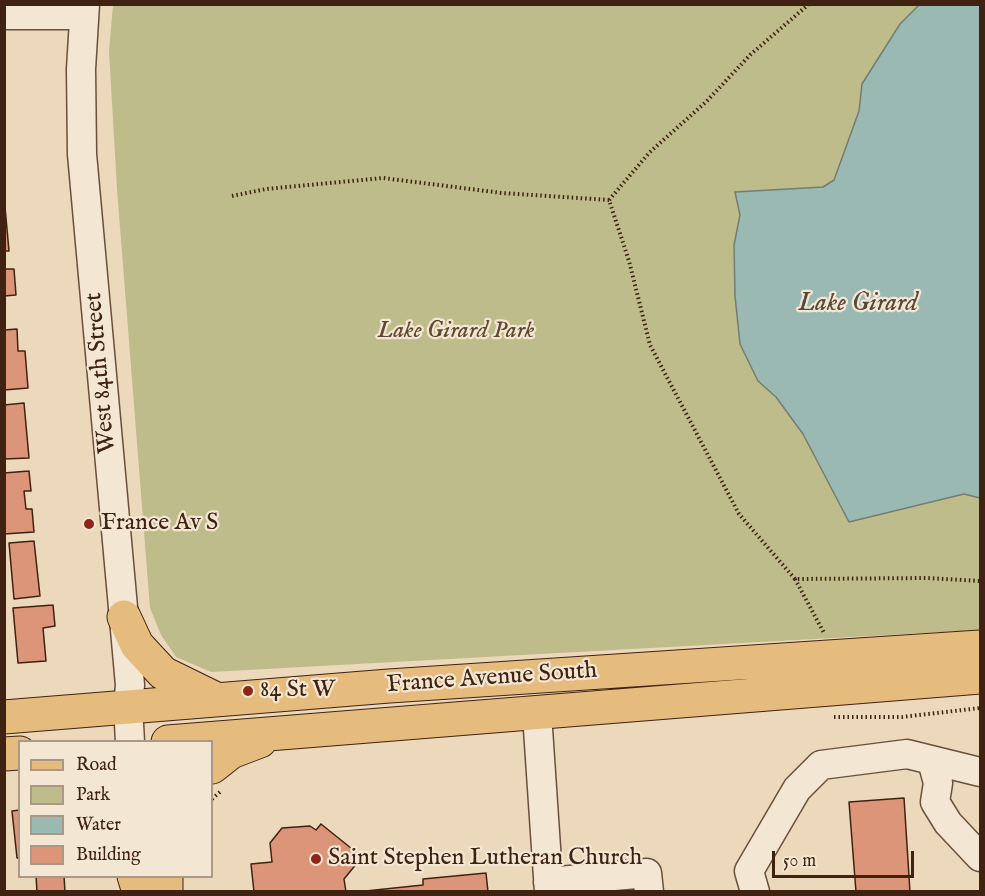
<!DOCTYPE html>
<style>
body{margin:0}
#map{position:relative;width:985px;height:896px;overflow:hidden;background:#ecd8bb;font-family:"IM FELL English",serif}
canvas{display:block}
.frame{position:absolute;inset:0;border:6px solid #3f2212;pointer-events:none}
.legend{position:absolute;left:18px;top:740px;width:195px;height:138px;box-sizing:border-box;background:#f3e6d3;border:2px solid #ab9886;margin:0;padding:8px 10px;list-style:none;font-size:18px;color:#3f2212}
.legend li{display:flex;align-items:center;gap:12px;height:30px}
.legend b{width:30px;border:2px solid #ab9886}
.scale{position:absolute;left:772px;top:851px;width:142px;height:27px;box-sizing:border-box;border:3px solid #3f2212;border-top:0;padding-left:8px;font-size:18px;line-height:21px;white-space:nowrap;color:#3f2212;-webkit-text-stroke:4px #f3e6d3;paint-order:stroke}
</style>
<div id="map">
<canvas width="985" height="896"></canvas>
<div class="frame"></div>
<ul class="legend">
<li><b style="height:8px;background:#e6bc7e"></b>Road</li>
<li><b style="height:16px;background:#bfbc8b"></b>Park</li>
<li><b style="height:16px;background:#99b9b2"></b>Water</li>
<li><b style="height:16px;background:#dc9578"></b>Building</li>
</ul>
<div class="scale">50 m</div>
</div>
<script>
const c = document.querySelector('canvas').getContext('2d');
c.lineJoin = 'round';
function fillPath(path, color) { c.fillStyle = color; c.fill(path, 'evenodd'); }
const poly = rows => new Path2D(rows.map(r => 'M' + r).join(''));
function stroke(path, color, width, dash) { c.strokeStyle = color; c.lineWidth = width; c.lineCap = dash ? 'butt' : 'round'; c.setLineDash(dash || []); c.stroke(path); }
function write(font, color, halo, rows, align = 'center') {
  c.font = font + ' "IM FELL English",serif'; c.lineWidth = 4.5; c.setLineDash([]); c.textBaseline = 'middle'; c.strokeStyle = halo; c.fillStyle = color; for (const [text, x, y, turn = 0] of rows) {
    c.save(); c.translate(x, y); c.rotate((+turn || 0) * Math.PI / 180); c.textAlign = isNaN(turn) ? turn : align; if (halo) c.strokeText(text, 0, 0); c.fillText(text, 0, 0); c.restore();
  }
}
fillPath(poly([
 [113,5,980,5,980,630,211,672,176,657,161,635,150,608,117,189,109,51]
]), '#bfbc8b');
const water = poly([
 [920,4,980,5,980,498,964,494,849,522,803,434,776,397,758,381,740,344,735,296,734,245,740,215,735,192,823,187,834,180,859,111,862,84,900,24,920,4]
]);
fillPath(water, '#99b9b2');
stroke(water, '#757d72', 1.5);
const building = poly([
 [4,196,9,251,4,251,4,196],
 [4,269,14,269,16,295,4,296,4,269],
 [17,329,18,351,25,351,28,388,4,390,4,330,17,329],
 [24,403,29,458,4,459,4,405,24,403],
 [29,471,31,491,24,491,26,509,32,509,34,532,4,534,4,473,29,471],
 [34,541,40,596,14,599,9,543,34,541],
 [53,605,55,626,43,628,46,661,18,663,13,608,53,605],
 [904,798,910,892,856,892,849,802,904,798],
 [20,810,20,858,17,858,12,811,20,810],
 [321,824,362,857,344,879,346,892,254,892,251,864,272,862,270,843,282,828,310,826,316,830,321,824],
 [486,873,488,892,356,892,423,885,423,879,486,873],
 [36,876,64,876,65,892,37,892,36,876]
]);
fillPath(building, '#dc9578');
stroke(building, '#3f2212', 1.5);
const minor = poly([
 [85,4,81,69,82,154,130,685,128,706,130,742],
 [4,15,84,15],
 [537,714,549,892],
 [932,761,938,783,935,802,948,823,980,857],
 [548,882,647,873,649,892],
 [755,892,749,871,797,789,821,765,907,754,980,772]
]);
const major = poly([
 [124,617,137,645,163,673,214,698],
 [4,717,389,686,980,647],
 [168,742,980,677],
 [4,754,20,753],
 [212,767,231,752,260,741],
 [134,876,139,892],
 [166,892,166,876]
]);
stroke(minor, '#6a503c', 31);
stroke(major, '#3f2212', 35);
stroke(poly([
 [809,4,750,55,707,101,649,153,609,200,629,261,650,345,739,514,795,579,927,578,980,581],
 [232,196,266,189,383,178,502,193,609,200],
 [795,579,824,633],
 [834,717,902,717,980,708],
 [212,799,220,792]
]), '#3f2212', 4, [1.5, 3]);
stroke(minor, '#f3e6d3', 28);
stroke(major, '#e6bc7e', 33);
for (const [x, y, r, color] of [
 [89,524,6,"#8f2418"],
 [248,691,6,"#8f2418"],
 [316,859,6,"#8f2418"]
]) { const dot = new Path2D(); dot.arc(x, y, r, 0, 2 * Math.PI); c.fillStyle = color; c.fill(dot); stroke(dot, '#f3e6d3', 2); }
write('italic 24px', '#5f4830', '#f3e6d3', [
 ["Lake Girard Park",456,332]
]);
write('24px', '#3f2212', '#f3e6d3', [
 ["West 84th Street",102,373,-95],
 ["France Avenue South",492,679,-4]
]);
write('24px', '#3f2212', '#f3e6d3', [
 ["France Av S",101,524],
 ["84 St W",260,691],
 ["Saint Stephen Lutheran Church",328,859]
], 'left');
write('italic 26px', '#56483a', '#f3e6d3', [
 ["Lake Girard",858,305]
]);
</script>
